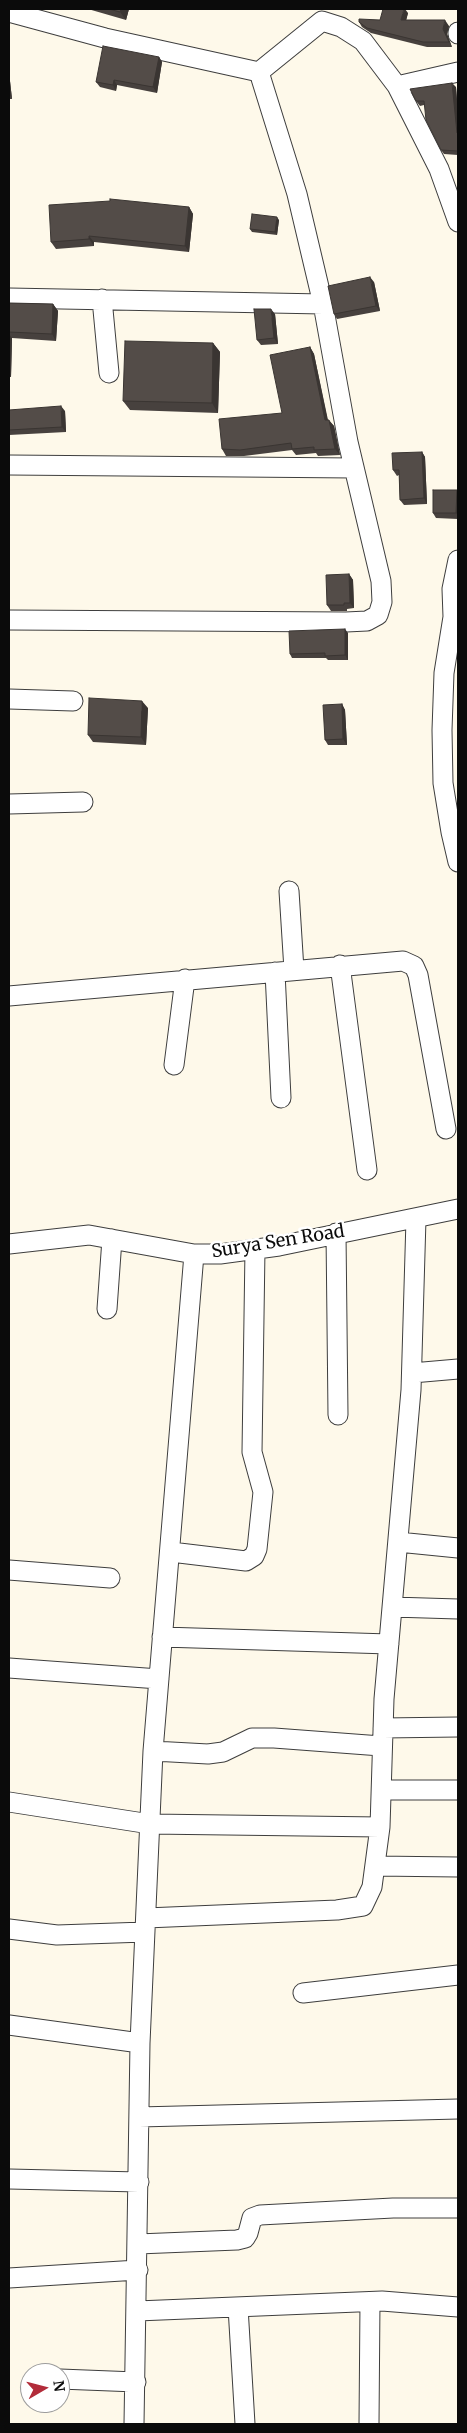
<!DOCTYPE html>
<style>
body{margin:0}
#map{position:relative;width:467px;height:2433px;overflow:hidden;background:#fef9ea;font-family:Merriweather,serif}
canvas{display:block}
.frame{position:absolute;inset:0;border:10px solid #0b0b0b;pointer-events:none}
.north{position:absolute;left:20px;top:2363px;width:50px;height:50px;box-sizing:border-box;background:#fff;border:1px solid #9d9d9d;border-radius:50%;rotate:82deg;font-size:14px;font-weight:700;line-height:20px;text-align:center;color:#0b0b0b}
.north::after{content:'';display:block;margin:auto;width:18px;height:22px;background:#b22c3a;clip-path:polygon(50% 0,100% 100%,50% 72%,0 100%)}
</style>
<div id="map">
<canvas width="467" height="2433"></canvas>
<div class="frame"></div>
<div class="north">N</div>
</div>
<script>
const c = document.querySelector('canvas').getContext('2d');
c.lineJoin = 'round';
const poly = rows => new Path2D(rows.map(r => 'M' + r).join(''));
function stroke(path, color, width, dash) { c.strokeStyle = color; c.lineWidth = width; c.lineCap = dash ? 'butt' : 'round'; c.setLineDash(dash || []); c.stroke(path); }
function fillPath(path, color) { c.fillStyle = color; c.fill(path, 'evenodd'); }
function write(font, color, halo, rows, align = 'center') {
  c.font = font + ' Merriweather,serif'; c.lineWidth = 5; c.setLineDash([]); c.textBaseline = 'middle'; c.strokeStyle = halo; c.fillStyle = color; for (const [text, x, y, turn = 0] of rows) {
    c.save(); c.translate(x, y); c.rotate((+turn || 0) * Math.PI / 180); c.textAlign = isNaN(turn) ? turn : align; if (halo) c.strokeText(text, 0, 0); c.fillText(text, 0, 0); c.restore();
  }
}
const minor = poly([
 [9,12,105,38,259,72,322,21,341,27,363,41,397,86,439,169,458,222],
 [458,32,458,34],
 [397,86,458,72],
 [9,298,323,304],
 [102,299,109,373],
 [9,465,354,468],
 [458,560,452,589,453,617,444,673,442,730,443,783,451,832,458,862],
 [9,620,346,622,367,621,378,615,382,602,381,581,348,442,323,304,297,194,259,72],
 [9,699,73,701],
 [9,804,83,802],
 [289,891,294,970],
 [340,965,367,1170],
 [275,972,281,1098],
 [9,996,403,961,414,966,418,975,446,1129],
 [174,1065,185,979],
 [336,1233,338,1415],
 [9,1244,89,1235,194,1254,220,1254,279,1246,458,1209],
 [107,1309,112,1239],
 [412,1373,458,1369],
 [398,1542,458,1548],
 [171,1552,246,1561,254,1556,257,1549,263,1492,252,1452,255,1249],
 [9,1570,110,1578],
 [392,1607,458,1609],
 [162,1637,389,1644],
 [9,1668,159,1679],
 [383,1728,458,1727],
 [153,1751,208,1754,223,1752,252,1738,274,1738,381,1746],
 [383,1790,458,1790],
 [9,1802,150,1824,380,1827],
 [376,1866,458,1867],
 [146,1918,337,1910,363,1906,372,1887,380,1827,384,1699,411,1390,416,1219],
 [9,1929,57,1935,145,1932],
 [303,1993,458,1975],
 [9,2025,140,2043],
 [139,2117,458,2109],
 [9,2179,139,2182],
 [138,2244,237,2240,245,2238,248,2233,252,2218,260,2215,393,2208,458,2208],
 [9,2278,138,2270],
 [238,2307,245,2424],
 [137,2311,382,2301,458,2307],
 [60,2379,136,2382],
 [134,2424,140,2043,153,1751,194,1254],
 [369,2424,370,2302]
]);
stroke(minor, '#3e3e3e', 21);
stroke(minor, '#fff', 19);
fillPath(poly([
 [88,9,129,9,126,20],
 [408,13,406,20,449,26,447,34,452,47,427,47,371,33,362,27,359,22,380,20],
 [159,57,162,62,157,93,117,85,116,91,100,87,96,82],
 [9,72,12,99,9,99],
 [456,87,458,113,458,155,444,154,441,150,424,105,420,106,416,101],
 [189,207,193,214,189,252,94,242,94,246,56,249,51,242],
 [279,220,277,235,252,232,250,229],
 [374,282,380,311,337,319,334,314],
 [9,303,53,304,58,311,56,341,12,338,11,377,9,377],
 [275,314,278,344,261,345,257,340],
 [213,343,220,352,218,413,130,410,123,401],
 [310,347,314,354,328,420,334,426,340,455,318,456,316,453,296,455,292,450,244,456,226,456,222,449,282,413],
 [9,410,65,411,66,432,9,435],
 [422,452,425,457,427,504,404,505,400,500,399,475,397,476,393,470],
 [457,490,458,492,458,519,436,518,433,513],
 [349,574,353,580,354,608,347,609,347,611,331,611,327,605],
 [348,633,348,660,328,660,326,658,292,658,290,654],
 [342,704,345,710,347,745,328,745,325,740],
 [148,708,146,745,93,742,88,735]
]), '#47413e');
fillPath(poly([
 [121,9,129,9,126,20,120,12],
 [404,9,405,9,408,13,405,25,401,20],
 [445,20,449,26,447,34,452,47,449,42,443,29],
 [159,57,162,62,157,93,153,87],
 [9,72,12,99,9,94],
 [114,80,117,85,116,91,113,85],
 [452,83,456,87,458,113,458,134,457,133],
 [189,207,193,214,189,252,185,246],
 [277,217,279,220,277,235,275,232],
 [89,236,94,242,94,246,89,239],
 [370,277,374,282,380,311,376,306],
 [53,304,58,311,56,341,52,334],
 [271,309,275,314,278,344,274,338],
 [9,334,12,338,11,377,9,373],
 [213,343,220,352,218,413,212,403],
 [310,347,314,354,329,427,325,420],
 [61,406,65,411,66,432,62,427],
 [329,420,334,426,340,455,335,449],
 [422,452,425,457,427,504,424,498],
 [457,490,458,492,458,516,456,513],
 [349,574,353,580,354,608,350,603],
 [345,629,348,633,348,660,345,655],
 [142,701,148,708,146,745,141,737],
 [342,704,345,710,347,745,343,739]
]), '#3a3532');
const building = poly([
 [109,9,121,9,120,12,109,9],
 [383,9,404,9,401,20,445,20,443,29,449,42,423,42,367,28,359,22,359,19,380,20,383,9],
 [103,46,159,57,153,87,114,80,113,85,96,82,103,46],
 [452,83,457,133,458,133,458,151,441,150,426,120,424,101,416,101,410,89,452,83],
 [110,199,189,207,185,246,89,236,89,239,51,242,49,205,110,201,110,199],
 [252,214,277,217,275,232,250,229,252,214],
 [370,277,376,306,334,314,328,286,370,277],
 [9,303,53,304,52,334,9,332,9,303],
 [254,309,271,309,274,338,257,340,254,309],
 [125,341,213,343,212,403,123,401,125,341],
 [310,347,325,420,329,420,335,449,314,450,314,447,292,449,291,443,240,450,222,449,219,419,282,413,270,355,310,347],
 [61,406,62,427,9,430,9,410,61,406],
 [422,452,424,498,400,500,399,470,393,470,392,453,422,452],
 [433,490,457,490,456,513,433,513,433,490],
 [349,574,350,603,344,603,344,605,327,605,326,575,349,574],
 [345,629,345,655,325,656,325,653,290,654,289,631,345,629],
 [89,698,142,701,141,737,88,735,89,698],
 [342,704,343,739,325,740,323,705,342,704]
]);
fillPath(building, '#534c48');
stroke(building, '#3a3532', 1);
write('18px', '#0b0b0b', '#fff', [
 ["Surya Sen Road",278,1242,-9]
]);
</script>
